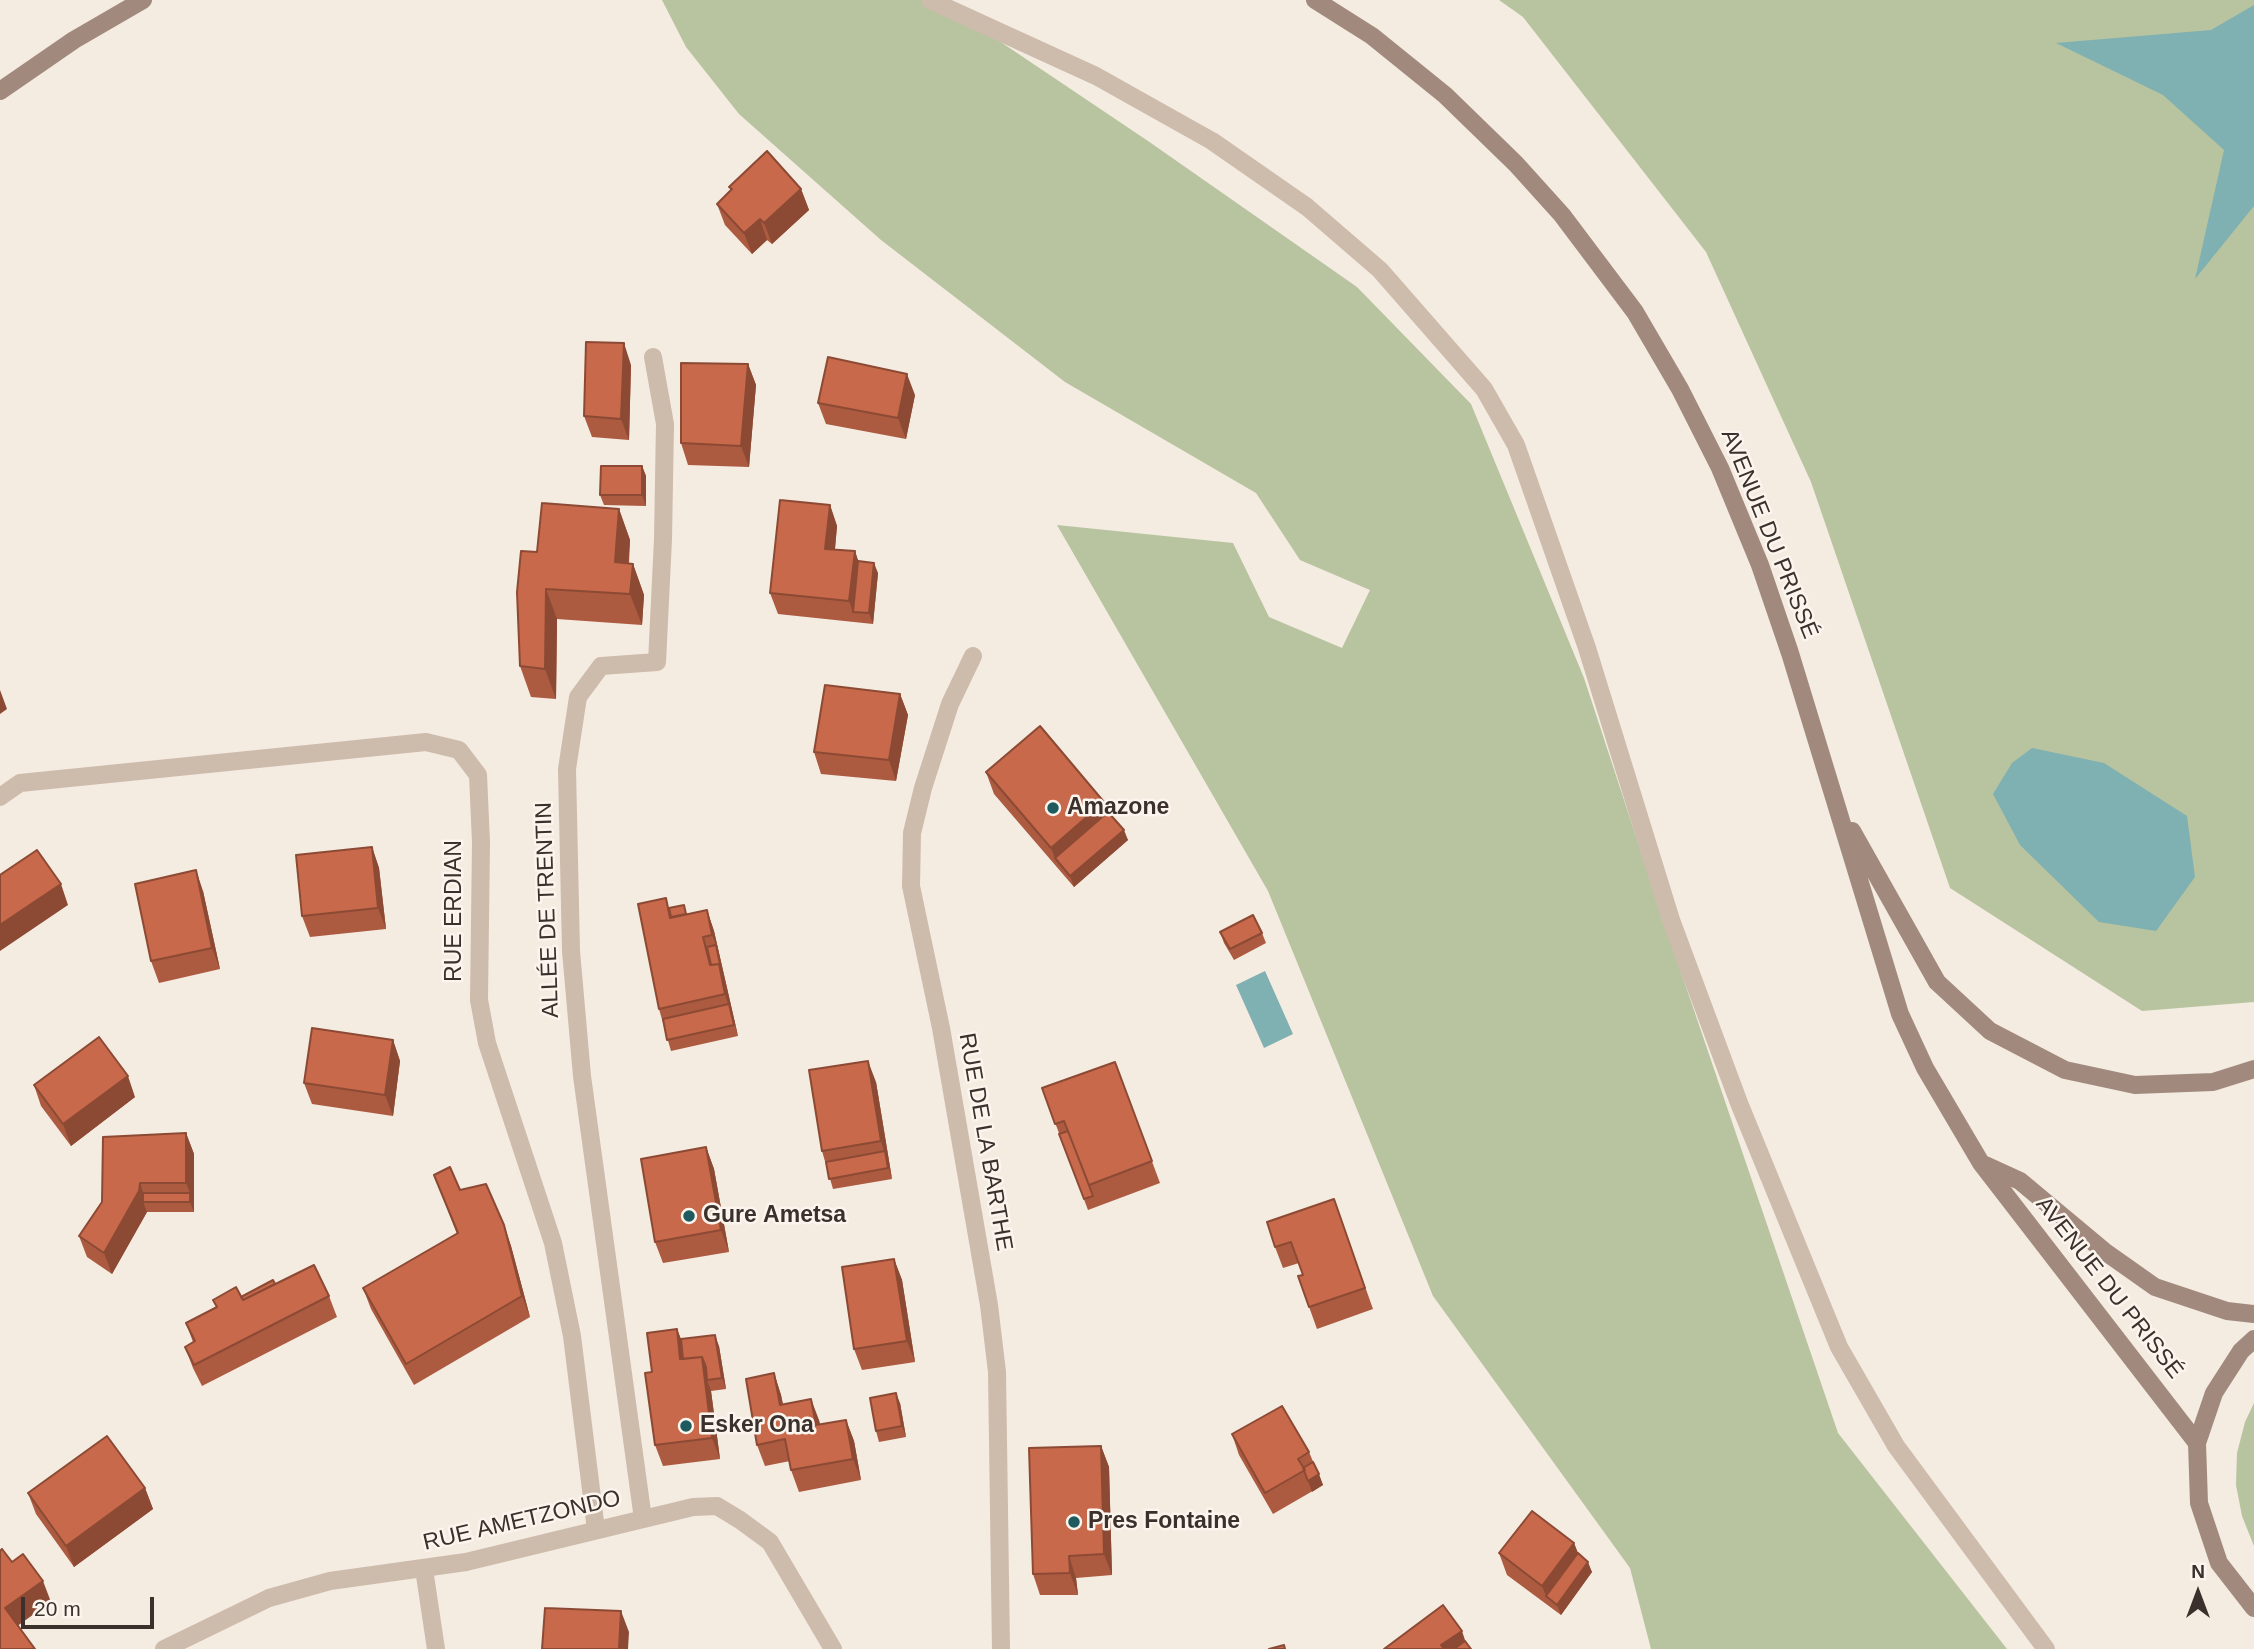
<!DOCTYPE html>
<meta charset="utf-8">
<style>
body{margin:0}
#map{position:relative;width:2254px;height:1649px;overflow:hidden;background:#f4ebe1;font-family:Arial,sans-serif}
canvas{display:block}
.north{position:absolute;left:2163px;top:1558px;width:70px;height:70px;-webkit-text-stroke:5px #fbf5ee;paint-order:stroke;rotate:0deg;font-size:19px;font-weight:700;line-height:28px;text-align:center;color:#3b302b}
.north::after{content:'';display:block;margin:auto;width:24px;height:32px;background:#3b302b;clip-path:polygon(50% 0,100% 100%,50% 72%,0 100%)}
.scale{position:absolute;left:21px;top:1597px;width:133px;height:32px;box-sizing:border-box;border:4px solid #3b302b;border-top:0;padding-left:9px;font-size:21px;line-height:24px;white-space:nowrap;color:#3b302b;-webkit-text-stroke:5px #fbf5ee;paint-order:stroke}
</style>
<div id="map">
<canvas width="2254" height="1649"></canvas>
<div class="north">N</div>
<div class="scale">20 m</div>
</div>
<script>
const c = document.querySelector('canvas').getContext('2d');
c.lineJoin = 'round';
function fillPath(path, color) { c.fillStyle = color; c.fill(path, 'evenodd'); }
const poly = rows => new Path2D(rows.map(r => 'M' + r).join(''));
function stroke(path, color, width, dash) { c.strokeStyle = color; c.lineWidth = width; c.lineCap = dash ? 'butt' : 'round'; c.setLineDash(dash || []); c.stroke(path); }
function write(font, color, halo, rows, align = 'center') {
  c.font = font + ' Arial,sans-serif'; c.lineWidth = 5; c.setLineDash([]); c.textBaseline = 'middle'; c.strokeStyle = halo; c.fillStyle = color; for (const [text, x, y, turn = 0] of rows) {
    c.save(); c.translate(x, y); c.rotate((+turn || 0) * Math.PI / 180); c.textAlign = isNaN(turn) ? turn : align; if (halo) c.strokeText(text, 0, 0); c.fillText(text, 0, 0); c.restore();
  }
}
fillPath(poly([
 [662,0,927,0,962,16,1148,141,1357,287,1471,404,1584,678,1667,931,1838,1433,2007,1649,1651,1649,1630,1568,1433,1296,1268,891,1057,525,1233,543,1269,617,1342,648,1370,590,1300,560,1256,493,1065,382,881,240,739,114,686,47],
 [1499,0,2254,0,2254,1002,2142,1011,1950,888,1811,482,1706,252,1523,17],
 [2254,1403,2254,1546,2242,1516,2236,1485,2237,1453,2245,1422]
]), '#b8c4a0');
fillPath(poly([
 [2254,5,2254,206,2195,279,2224,150,2163,95,2056,43,2211,30],
 [2032,748,2104,763,2187,816,2195,877,2156,931,2099,922,2020,845,1993,794,2012,763],
 [1265,971,1293,1034,1264,1048,1236,985]
]), '#7fb0b2');
stroke(poly([
 [930,0,1096,76,1212,141,1307,207,1380,270,1484,389,1516,445,1587,648,1671,920,1739,1103,1839,1347,1896,1446,2046,1649]
]), '#cdbbac', 18);
stroke(poly([
 [973,656,950,704,923,788,912,833,911,886,941,1028,989,1305,997,1372,1001,1649],
 [0,797,20,783,426,742,459,750,478,775,481,842,479,1000,487,1043,553,1243,572,1336,596,1530],
 [643,1519,582,1076,571,951,567,769,578,697,601,666,657,662,663,539,665,424,653,357],
 [424,1569,436,1649],
 [164,1649,269,1598,330,1581,466,1562,693,1507,717,1506,740,1520,770,1542,833,1649]
]), '#cdbbac', 18);
stroke(poly([
 [1315,0,1372,36,1445,95,1516,164,1562,215,1635,312,1680,389,1720,468,1760,565,1790,653,1900,1014,1925,1068,1981,1163,2197,1443],
 [0,91,74,40,143,0],
 [1852,831,1937,982,1990,1031,2065,1070,2135,1085,2213,1082,2254,1069],
 [1985,1165,2020,1181,2104,1251,2155,1287,2227,1311,2254,1314],
 [2254,1339,2241,1351,2214,1393,2197,1443,2199,1503,2219,1563,2254,1608]
]), '#a18a7d', 18);
fillPath(poly([
 [729,187,801,189,809,210,772,244,767,240,752,254,725,225,717,204,731,191],
 [748,364,756,385,749,467,688,465,681,443],
 [631,365,629,440,592,437,584,416],
 [915,395,906,439,826,424,818,403],
 [642,466,646,476,646,506,604,505,600,495],
 [830,505,837,526,835,549,855,551,858,561,878,573,873,624,778,614,770,593],
 [619,509,630,540,629,564,633,564,644,595,642,625,557,619,556,699,531,697,520,666,537,552],
 [900,694,908,715,896,781,821,774,814,752],
 [986,772,1104,802,1108,812,1128,840,1074,887,994,794],
 [372,847,379,868,386,929,310,937,302,916],
 [203,891,220,969,159,983,151,961],
 [669,908,687,914,707,910,714,931,738,1036,671,1051,659,1009],
 [1220,932,1262,933,1266,943,1234,960,1224,943],
 [393,1040,400,1061,393,1116,312,1104,304,1083],
 [1115,1062,1160,1183,1088,1210,1042,1088],
 [876,1082,892,1179,833,1189,822,1151],
 [34,1085,135,1097,71,1146,41,1106],
 [186,1133,194,1154,194,1212,147,1212,112,1274,87,1257,79,1236],
 [706,1147,714,1169,729,1252,663,1263,655,1242],
 [434,1175,460,1190,504,1225,511,1246,530,1317,414,1385,371,1309,363,1288,457,1234],
 [1334,1199,1373,1309,1317,1329,1298,1276,1303,1275,1299,1263,1283,1268,1275,1247],
 [894,1259,902,1280,915,1362,862,1370,854,1349],
 [275,1284,329,1296,337,1317,202,1386,193,1368,185,1347,193,1342,186,1323,216,1307,213,1300,241,1297],
 [677,1329,681,1339,719,1346,726,1389,711,1391,720,1459,663,1466,655,1445,652,1372],
 [774,1373,781,1395,783,1404,819,1420,820,1425,846,1420,854,1441,861,1480,799,1492,791,1470,790,1461,765,1466,757,1445],
 [900,1403,906,1437,879,1442,876,1431],
 [1232,1434,1309,1452,1323,1485,1273,1514,1239,1455],
 [1101,1446,1109,1467,1112,1575,1076,1578,1078,1595,1040,1595,1033,1574],
 [145,1488,153,1509,74,1567,36,1514,28,1493],
 [1574,1543,1578,1553,1592,1572,1561,1615,1507,1575,1499,1553]
]), '#ac5a40');
fillPath(poly([
 [801,189,809,210,772,244,764,223],
 [760,219,767,240,752,254,744,233],
 [624,343,631,365,629,440,621,419],
 [748,364,756,385,749,467,741,446],
 [907,374,915,395,906,439,898,418],
 [642,466,646,476,646,506,642,495],
 [830,505,837,526,833,570,825,549],
 [619,509,630,540,626,593,615,562],
 [855,551,862,572,853,612,849,601],
 [874,563,878,573,873,624,869,613],
 [633,564,644,595,642,625,630,594],
 [546,589,557,619,556,699,545,669],
 [0,690,7,709,0,714],
 [900,694,908,715,896,781,889,760],
 [1104,802,1112,823,1055,858,1051,848],
 [1124,830,1128,840,1074,887,1070,876],
 [372,847,379,868,386,929,378,908],
 [196,870,203,891,220,969,212,948],
 [61,884,68,905,0,951,0,925],
 [707,910,714,931,738,1036,725,994,716,945,712,935],
 [393,1040,400,1061,393,1116,385,1095],
 [868,1061,876,1082,892,1179,881,1141],
 [128,1076,135,1097,71,1146,63,1124],
 [186,1133,194,1154,194,1212,190,1202,190,1193,186,1183],
 [706,1147,714,1169,729,1252,721,1230],
 [140,1183,146,1202,143,1202,147,1212,112,1274,104,1253],
 [504,1225,511,1246,530,1317,522,1296],
 [894,1259,902,1280,915,1362,907,1341],
 [677,1329,685,1350,684,1370,680,1359],
 [715,1335,719,1346,726,1389,722,1378],
 [702,1357,710,1380,707,1380,711,1391,720,1459,712,1438],
 [774,1373,781,1395,787,1426,780,1405],
 [896,1393,900,1403,906,1437,902,1426],
 [811,1399,819,1420,824,1446,816,1425],
 [846,1420,854,1441,861,1480,853,1459],
 [1101,1446,1109,1467,1112,1575,1104,1554],
 [1319,1474,1323,1485,1312,1492,1308,1481],
 [145,1488,153,1509,74,1567,66,1546],
 [1574,1543,1582,1564,1546,1596,1542,1586],
 [1069,1556,1076,1578,1078,1595,1070,1573],
 [1588,1562,1592,1572,1561,1615,1557,1605],
 [43,1581,51,1602,13,1629,5,1608],
 [621,1611,629,1632,628,1649,619,1649],
 [1462,1631,1468,1649,1442,1649,1441,1645]
]), '#8c4a34');
const building = poly([
 [767,151,801,189,764,223,760,219,744,233,717,204,732,189,729,187,767,151],
 [586,342,624,343,621,419,584,416,586,342],
 [828,357,907,374,898,418,818,403,828,357],
 [681,363,748,364,741,446,681,443,681,363],
 [601,466,642,466,642,495,600,495,601,466],
 [780,500,830,505,825,549,855,551,849,601,770,593,780,500],
 [542,503,619,509,615,562,633,564,630,594,546,589,545,669,520,666,517,592,521,551,537,552,542,503],
 [858,561,874,563,869,613,853,612,858,561],
 [825,685,900,694,889,760,814,752,825,685],
 [1040,726,1104,802,1051,848,986,772,1040,726],
 [1108,812,1124,830,1070,876,1055,858,1108,812],
 [372,847,378,908,302,916,296,855,372,847],
 [37,850,61,884,0,925,0,875,37,850],
 [196,870,212,948,151,961,135,884,196,870],
 [666,898,670,918,707,910,712,935,703,937,710,965,719,964,725,994,659,1009,638,904,666,898],
 [684,905,686,914,671,917,669,908,684,905],
 [1253,915,1262,933,1230,949,1220,932,1253,915],
 [716,945,722,974,719,964,711,965,707,947,716,945],
 [729,1004,734,1025,667,1040,663,1019,729,1004],
 [312,1028,393,1040,385,1095,304,1083,312,1028],
 [99,1037,128,1076,63,1124,34,1085,99,1037],
 [868,1061,881,1141,822,1151,809,1070,868,1061],
 [1115,1062,1152,1161,1089,1185,1064,1121,1055,1124,1042,1088,1115,1062],
 [1068,1131,1093,1196,1084,1199,1059,1134,1068,1131],
 [186,1133,186,1183,140,1183,139,1191,104,1253,79,1236,102,1202,103,1137,186,1133],
 [706,1147,721,1230,655,1242,641,1159,706,1147],
 [885,1151,888,1168,829,1179,826,1162,885,1151],
 [450,1167,460,1190,486,1184,504,1225,522,1296,406,1364,363,1288,458,1233,434,1175,450,1167],
 [143,1193,190,1193,190,1202,143,1202,143,1193],
 [1334,1199,1365,1288,1309,1307,1298,1276,1303,1275,1291,1242,1275,1247,1267,1222,1334,1199],
 [894,1259,907,1341,854,1349,842,1267,894,1259],
 [314,1265,329,1296,194,1365,185,1347,195,1341,186,1323,217,1307,213,1300,236,1287,243,1300,314,1265],
 [273,1280,275,1284,243,1300,241,1297,273,1280],
 [677,1329,680,1359,702,1357,712,1438,655,1445,645,1373,652,1372,647,1333,677,1329],
 [715,1335,722,1378,707,1380,706,1367,702,1357,683,1359,681,1339,715,1335],
 [774,1373,780,1405,811,1399,816,1425,846,1420,853,1459,791,1470,785,1439,757,1445,746,1379,774,1373],
 [896,1393,902,1426,876,1431,870,1398,896,1393],
 [1282,1406,1309,1452,1298,1459,1305,1470,1265,1493,1232,1434,1282,1406],
 [107,1436,145,1488,66,1546,28,1493,107,1436],
 [1101,1446,1104,1554,1069,1556,1070,1573,1033,1574,1029,1448,1101,1446],
 [1313,1462,1319,1474,1308,1481,1303,1468,1313,1462],
 [1532,1511,1574,1543,1542,1586,1499,1553,1532,1511],
 [2,1549,12,1562,23,1554,43,1581,5,1608,35,1649,0,1649,0,1551,2,1549],
 [1578,1553,1588,1562,1557,1605,1546,1596,1578,1553],
 [1443,1605,1462,1631,1441,1645,1444,1649,1384,1649,1443,1605],
 [545,1608,621,1611,619,1649,542,1649,545,1608],
 [1465,1641,1471,1649,1454,1649,1465,1641],
 [1284,1645,1285,1649,1269,1649,1284,1645]
]);
fillPath(building, '#c8694b');
stroke(building, '#8c4a34', 2);
for (const [x, y, r, color] of [
 [1053,808,7,"#1f5a5e"],
 [689,1216,7,"#1f5a5e"],
 [686,1426,7,"#1f5a5e"],
 [1074,1522,7,"#1f5a5e"]
]) { const dot = new Path2D(); dot.arc(x, y, r, 0, 2 * Math.PI); c.fillStyle = color; c.fill(dot); stroke(dot, '#fbf5ee', 2.5); }
write('23px', '#3b302b', '#fbf5ee', [
 ["AVENUE DU PRISSÉ",1769,534,68],
 ["ALLÉE DE TRENTIN",548,910,-92],
 ["RUE ERDIAN",455,911,-90],
 ["RUE DE LA BARTHE",985,1142,80],
 ["AVENUE DU PRISSÉ",2109,1288,52],
 ["RUE AMETZONDO",522,1521,-13]
]);
write('bold 23px', '#3b302b', '#fbf5ee', [
 ["Amazone",1067,808],
 ["Gure Ametsa",703,1216],
 ["Esker Ona",700,1426],
 ["Pres Fontaine",1088,1522]
], 'left');
</script>
